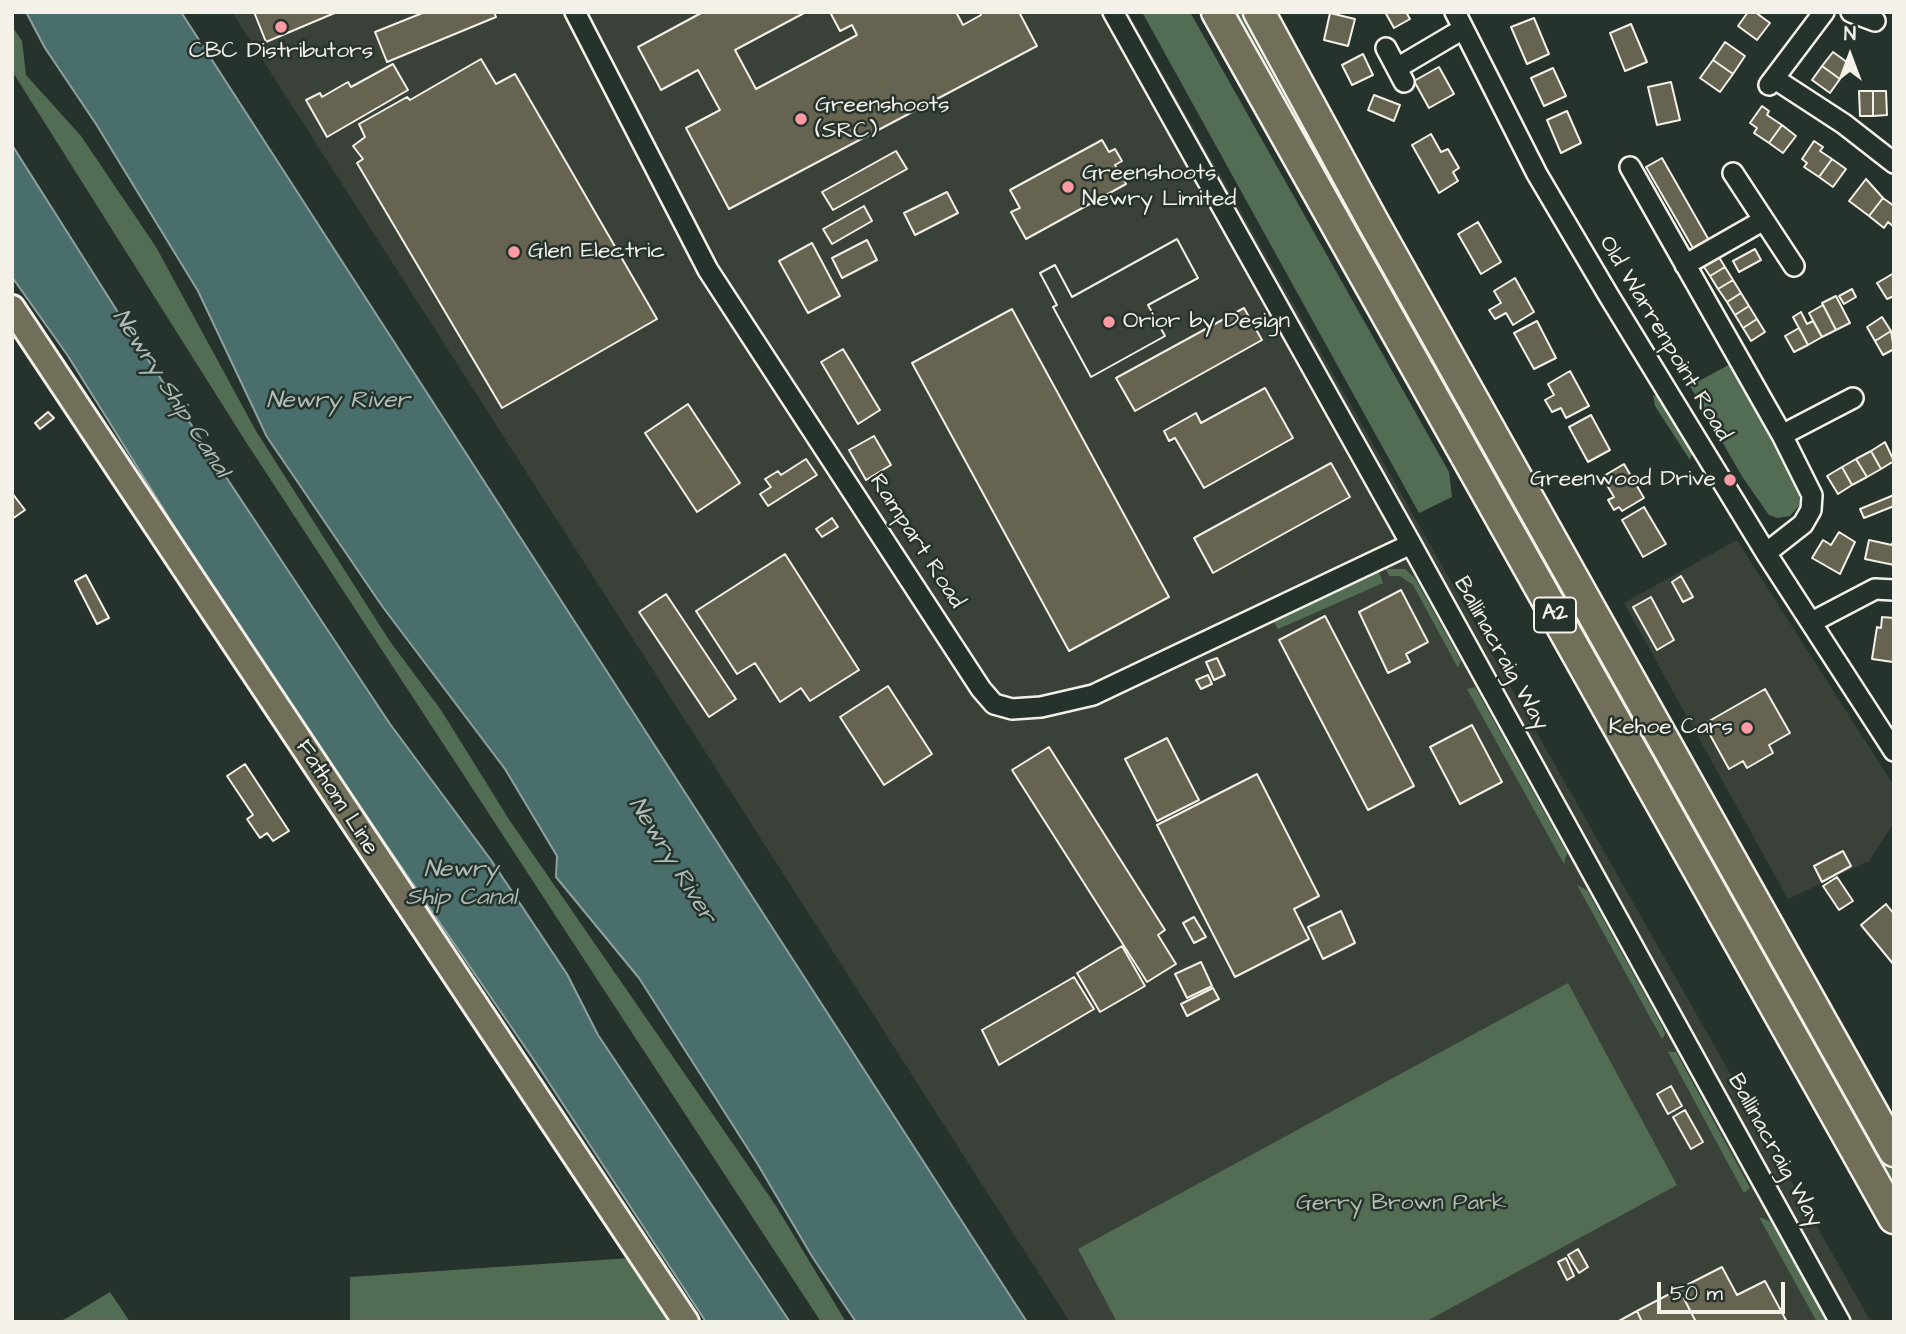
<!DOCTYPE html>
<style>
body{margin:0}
#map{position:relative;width:1906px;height:1334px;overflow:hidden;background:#26332d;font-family:"Architects Daughter",sans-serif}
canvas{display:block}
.frame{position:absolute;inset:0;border:14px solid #f4f1e8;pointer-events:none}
.north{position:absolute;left:1815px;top:21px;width:70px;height:70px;-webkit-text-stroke:5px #26332d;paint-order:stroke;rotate:0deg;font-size:19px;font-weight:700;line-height:28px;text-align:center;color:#f4f1e8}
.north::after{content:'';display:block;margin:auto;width:24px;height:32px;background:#f4f1e8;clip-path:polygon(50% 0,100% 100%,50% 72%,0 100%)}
.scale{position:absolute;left:1657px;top:1282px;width:128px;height:32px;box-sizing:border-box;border:4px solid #f4f1e8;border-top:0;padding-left:9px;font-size:21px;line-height:24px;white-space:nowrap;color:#f4f1e8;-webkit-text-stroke:5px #26332d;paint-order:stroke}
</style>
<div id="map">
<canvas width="1906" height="1334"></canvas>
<div class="frame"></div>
<div class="north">N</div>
<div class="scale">50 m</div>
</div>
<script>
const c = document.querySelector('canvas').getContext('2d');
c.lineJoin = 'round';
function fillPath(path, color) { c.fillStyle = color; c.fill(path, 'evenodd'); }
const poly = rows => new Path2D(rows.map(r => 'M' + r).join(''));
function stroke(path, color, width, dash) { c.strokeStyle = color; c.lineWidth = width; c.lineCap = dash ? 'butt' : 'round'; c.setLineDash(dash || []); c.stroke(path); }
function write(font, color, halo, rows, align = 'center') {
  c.font = font + ' "Architects Daughter",sans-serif'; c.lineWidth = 5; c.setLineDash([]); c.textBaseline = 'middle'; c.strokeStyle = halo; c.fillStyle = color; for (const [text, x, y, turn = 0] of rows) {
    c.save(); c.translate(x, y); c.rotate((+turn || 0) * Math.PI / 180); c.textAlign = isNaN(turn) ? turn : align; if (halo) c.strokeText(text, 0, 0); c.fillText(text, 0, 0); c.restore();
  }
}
fillPath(poly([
 [232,12,1128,12,1871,1322,1070,1322],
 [1737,540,1894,786,1894,823,1869,861,1788,899,1624,603]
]), '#394138');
fillPath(poly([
 [1142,12,1190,12,1449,472,1452,497,1419,513],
 [1230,12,1248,12,1894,1172,1894,1202],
 [12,26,22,41,26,75,81,136,156,247,256,431,389,640,441,710,510,821,776,1206,846,1322,821,1322,246,442,12,71],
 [1734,362,1799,486,1799,506,1790,516,1778,518,1769,515,1743,478,1690,386],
 [1653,395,1660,397,1693,451,1690,460,1655,406],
 [1386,569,1405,569,1415,578,1461,661,1458,668,1413,585,1400,576,1389,576],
 [1379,572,1383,583,1278,629,1273,620],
 [1475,687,1567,853,1564,864,1467,689],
 [1577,885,1587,890,1662,1026,1665,1034,1662,1039],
 [1568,983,1677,1185,1425,1322,1117,1322,1078,1249],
 [1668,1052,1676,1052,1750,1188,1744,1193],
 [1759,1217,1771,1222,1827,1322,1817,1322],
 [631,1258,672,1322,350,1322,350,1277],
 [110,1292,130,1322,58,1322,67,1318]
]), '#536d54');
const water = poly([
 [26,12,181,12,1027,1322,856,1322,813,1258,757,1163,639,978,556,877,557,856,505,769,382,606,267,437,198,291,96,124,45,48,26,12],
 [12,145,147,358,390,724,491,860,567,974,598,1035,790,1322,706,1322,538,1066,239,630,68,356,12,277,12,145]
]);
fillPath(water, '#496e6c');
stroke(water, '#8da29e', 2);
const building = poly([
 [254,12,337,12,266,42,254,12],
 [425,12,494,12,496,17,387,62,375,32,425,12],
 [703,12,806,12,735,50,756,89,857,35,852,25,840,31,831,14,834,12,956,12,963,25,981,15,980,12,1019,12,1037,46,729,209,686,128,720,110,698,70,661,90,638,47,703,12],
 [1385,12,1406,12,1410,19,1394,28,1385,12],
 [1748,12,1755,12,1770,23,1757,40,1738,26,1748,12],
 [1330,13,1355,19,1348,46,1324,40,1330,13],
 [1534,18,1549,54,1527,64,1511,27,1534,18],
 [1631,24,1647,62,1625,71,1610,33,1631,24],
 [1725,42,1745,56,1733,74,1713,60,1725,42],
 [1833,52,1851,65,1840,79,1822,66,1833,52],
 [1363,54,1373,75,1352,85,1342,65,1363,54],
 [481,59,496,84,515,74,657,319,502,408,357,163,363,159,353,146,365,137,359,124,407,97,410,100,481,59],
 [1713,60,1733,74,1720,92,1700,78,1713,60],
 [393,64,408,90,327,137,306,100,320,93,322,97,348,82,351,87,393,64],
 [1822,66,1840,79,1830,93,1812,80,1822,66],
 [1439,67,1454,94,1429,108,1414,81,1439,67],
 [1553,68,1566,96,1544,106,1531,78,1553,68],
 [1671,82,1680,120,1657,125,1648,87,1671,82],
 [1859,91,1873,91,1873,116,1860,116,1859,91],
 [1873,91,1886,91,1887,115,1873,116,1873,91],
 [1374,95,1400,105,1394,121,1368,110,1374,95],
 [1762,106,1769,111,1767,115,1782,125,1769,143,1754,133,1757,128,1750,123,1762,106],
 [1567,111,1581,143,1561,153,1547,120,1567,111],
 [1782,125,1796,136,1783,153,1769,143,1782,125],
 [1431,134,1441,152,1448,149,1459,168,1453,172,1458,181,1439,193,1412,145,1431,134],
 [1102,140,1109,152,1115,149,1122,161,1115,165,1126,184,1026,239,1011,212,1020,208,1010,190,1102,140],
 [1814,141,1823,147,1820,151,1832,159,1819,177,1804,167,1807,163,1802,159,1814,141],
 [896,151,907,169,833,210,822,192,896,151],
 [1662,158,1710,242,1694,250,1646,167,1662,158],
 [1832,159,1846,169,1833,187,1819,177,1832,159],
 [1866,179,1883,198,1869,216,1849,201,1866,179],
 [947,192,958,213,915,235,904,213,947,192],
 [1883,198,1894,206,1894,227,1888,222,1884,228,1869,216,1883,198],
 [864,206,872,221,832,244,823,229,864,206],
 [1478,222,1501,262,1481,274,1458,234,1478,222],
 [1177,239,1198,278,1148,305,1165,336,1091,377,1053,307,1057,305,1040,273,1055,265,1072,297,1177,239],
 [1177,239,1198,278,1148,305,1165,336,1091,377,1053,307,1057,305,1040,273,1055,265,1072,297,1177,239],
 [867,240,877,260,842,278,832,258,867,240],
 [812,243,840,296,808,313,779,261,812,243],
 [1755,249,1761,260,1739,272,1733,261,1755,249],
 [1717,254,1725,267,1710,276,1702,264,1717,254],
 [1725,267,1733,280,1718,289,1710,276,1725,267],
 [1894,273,1894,296,1887,299,1877,283,1894,273],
 [1515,278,1534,312,1513,325,1506,313,1495,319,1489,310,1501,303,1494,291,1515,278],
 [1733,280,1741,293,1727,302,1718,289,1733,280],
 [1852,289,1856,297,1844,304,1839,296,1852,289],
 [1741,293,1749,306,1735,315,1727,302,1741,293],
 [1836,296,1850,323,1836,330,1822,303,1836,296],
 [1823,305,1836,330,1822,337,1809,313,1823,305],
 [1749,306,1757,319,1743,328,1735,315,1749,306],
 [1244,308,1262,340,1135,411,1116,378,1244,308],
 [1012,309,1169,597,1069,651,912,363,1012,309],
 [1801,312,1807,324,1813,321,1822,337,1808,345,1793,317,1801,312],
 [1882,317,1891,331,1875,341,1867,327,1882,317],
 [1757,319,1765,332,1751,341,1743,328,1757,319],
 [1537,321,1556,358,1534,369,1514,333,1537,321],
 [1799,328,1808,345,1794,352,1785,336,1799,328],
 [1891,331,1894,349,1883,355,1875,341,1891,331],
 [843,349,880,410,858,424,821,362,843,349],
 [1570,371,1589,406,1566,418,1561,408,1552,412,1545,400,1554,395,1548,384,1570,371],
 [1265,388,1293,438,1204,488,1175,438,1169,441,1164,431,1196,413,1201,423,1265,388],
 [688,404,740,483,697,512,645,433,688,404],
 [48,412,54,418,40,429,35,423,48,412],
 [1591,415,1610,450,1588,462,1569,427,1591,415],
 [874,436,891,465,866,480,849,450,874,436],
 [1885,442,1894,461,1881,469,1871,451,1885,442],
 [1871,451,1881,469,1867,477,1856,459,1871,451],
 [806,459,817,475,768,506,760,494,771,487,765,479,778,471,781,475,806,459],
 [1856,459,1867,477,1852,485,1842,467,1856,459],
 [1331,463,1350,497,1213,573,1194,538,1331,463],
 [1624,464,1644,498,1622,511,1619,507,1614,510,1608,500,1614,497,1602,477,1624,464],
 [1842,467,1852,485,1838,494,1827,476,1842,467],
 [12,493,25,510,12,519,12,493],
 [1894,495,1894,506,1864,518,1860,509,1894,495],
 [1644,507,1666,544,1643,557,1622,520,1644,507],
 [832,518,838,527,822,537,816,529,832,518],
 [1839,532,1855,542,1840,574,1812,558,1823,540,1831,545,1839,532],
 [1894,538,1894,565,1865,559,1869,540,1892,545,1894,538],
 [785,554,859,670,810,701,801,688,780,702,755,663,737,674,696,611,785,554],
 [86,575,109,618,97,624,75,581,86,575],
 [1681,576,1693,597,1683,602,1672,582,1681,576],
 [1401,590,1428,642,1406,654,1410,662,1388,673,1359,612,1401,590],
 [666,594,736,699,709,717,639,612,666,594],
 [1651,597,1674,640,1657,650,1633,607,1651,597],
 [1325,616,1414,786,1368,810,1279,640,1325,616],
 [1882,617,1894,618,1893,662,1872,659,1877,627,1881,628,1882,617],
 [1217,658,1225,675,1214,680,1206,662,1217,658],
 [1208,675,1212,684,1201,689,1196,680,1208,675],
 [888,686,932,754,884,785,840,717,888,686],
 [1765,689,1790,733,1769,745,1773,753,1747,768,1743,761,1729,769,1704,724,1765,689],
 [1472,725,1502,782,1460,804,1430,747,1472,725],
 [1167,738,1199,800,1157,821,1125,759,1167,738],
 [1049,747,1165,930,1158,935,1176,964,1147,982,1012,770,1049,747],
 [245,764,289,831,273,841,267,833,260,838,247,819,253,815,227,776,245,764],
 [1257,774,1319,896,1294,909,1309,939,1235,977,1157,825,1257,774],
 [1843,851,1851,866,1822,882,1814,866,1843,851],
 [1837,877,1853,901,1839,910,1823,886,1837,877],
 [1886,904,1894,914,1894,965,1861,925,1886,904],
 [1341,911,1355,943,1323,959,1308,927,1341,911],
 [1194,917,1206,937,1194,943,1183,923,1194,917],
 [1122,946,1145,986,1100,1012,1077,973,1122,946],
 [1201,962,1212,986,1187,998,1175,974,1201,962],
 [1074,977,1094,1009,999,1065,982,1030,1074,977],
 [1213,988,1219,999,1187,1016,1181,1004,1213,988],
 [1671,1086,1682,1106,1668,1114,1657,1094,1671,1086],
 [1685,1110,1703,1142,1691,1149,1673,1117,1685,1110],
 [1578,1249,1588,1267,1579,1273,1568,1255,1578,1249],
 [1566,1258,1574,1276,1567,1280,1558,1262,1566,1258],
 [1722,1267,1737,1295,1765,1281,1787,1322,1696,1322,1679,1289,1722,1267],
 [1679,1289,1696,1322,1642,1322,1637,1311,1679,1289],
 [1637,1311,1642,1322,1617,1322,1637,1311]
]);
fillPath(building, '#666350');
stroke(building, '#f4f1e8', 2);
const minor = poly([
 [575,12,708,270,981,689,994,704,1012,709,1041,707,1093,695,1411,544],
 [1113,12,1411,544,1840,1322],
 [1455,12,1537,174,1609,296,1766,553,1894,751],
 [1851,12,1875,21],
 [1386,48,1404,82],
 [1397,68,1463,29],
 [1775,79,1844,124,1894,163],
 [1769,85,1824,12],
 [1630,167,1782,435,1812,495,1811,510,1803,524,1766,553],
 [1733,173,1794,266],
 [1685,265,1762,221],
 [1782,435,1853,398],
 [1812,622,1875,589,1894,590]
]);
const major = poly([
 [12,308,686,1322]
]);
const highway = poly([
 [1217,12,1894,1218],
 [1259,12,1372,220,1894,1151]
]);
stroke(minor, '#f4f1e8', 24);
stroke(major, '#f4f1e8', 30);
stroke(highway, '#f4f1e8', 35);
stroke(minor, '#26332d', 19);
stroke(major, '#716e59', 24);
stroke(highway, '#716e59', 30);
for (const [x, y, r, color] of [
 [281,27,7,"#ff9aa2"],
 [801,119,7,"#ff9aa2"],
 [1068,187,7,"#ff9aa2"],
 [514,252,7,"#ff9aa2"],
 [1109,322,7,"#ff9aa2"],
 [1730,480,7,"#ff9aa2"],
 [1747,728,7,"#ff9aa2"]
]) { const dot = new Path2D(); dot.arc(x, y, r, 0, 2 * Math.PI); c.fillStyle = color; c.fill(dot); stroke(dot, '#26332d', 2.5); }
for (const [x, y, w] of [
 [1555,615,42]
]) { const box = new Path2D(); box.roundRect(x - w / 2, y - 17.5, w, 35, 5); c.fillStyle = '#26332d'; c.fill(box); stroke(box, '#f4f1e8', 2); }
write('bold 21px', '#f4f1e8', null, [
 ["A2",1555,615]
]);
write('23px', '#f4f1e8', '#26332d', [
 ["CBC Distributors",281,52,"center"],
 ["Greenshoots",815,106],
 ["(SRC)",815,132],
 ["Greenshoots",1082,174],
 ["Newry Limited",1082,200],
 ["Glen Electric",528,252],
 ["Orior by Design",1123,322],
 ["Greenwood Drive",1716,480,"right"],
 ["Kehoe Cars",1733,728,"right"]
], 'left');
write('23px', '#f4f1e8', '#26332d', [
 ["Old Warrenpoint Road",1664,339,59],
 ["Rampart Road",916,542,57],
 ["Ballinacraig Way",1500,654,61],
 ["Fathom Line",336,798,57],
 ["Ballinacraig Way",1774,1151,61]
]);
write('23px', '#b4bcad', '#26332d', [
 ["Gerry Brown Park",1401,1204]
]);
write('italic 24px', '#b0bdb6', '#26332d', [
 ["Newry Ship Canal",170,394,57],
 ["Newry River",338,402],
 ["Newry River",671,861,58],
 ["Newry",461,871],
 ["Ship Canal",461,899]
]);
</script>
